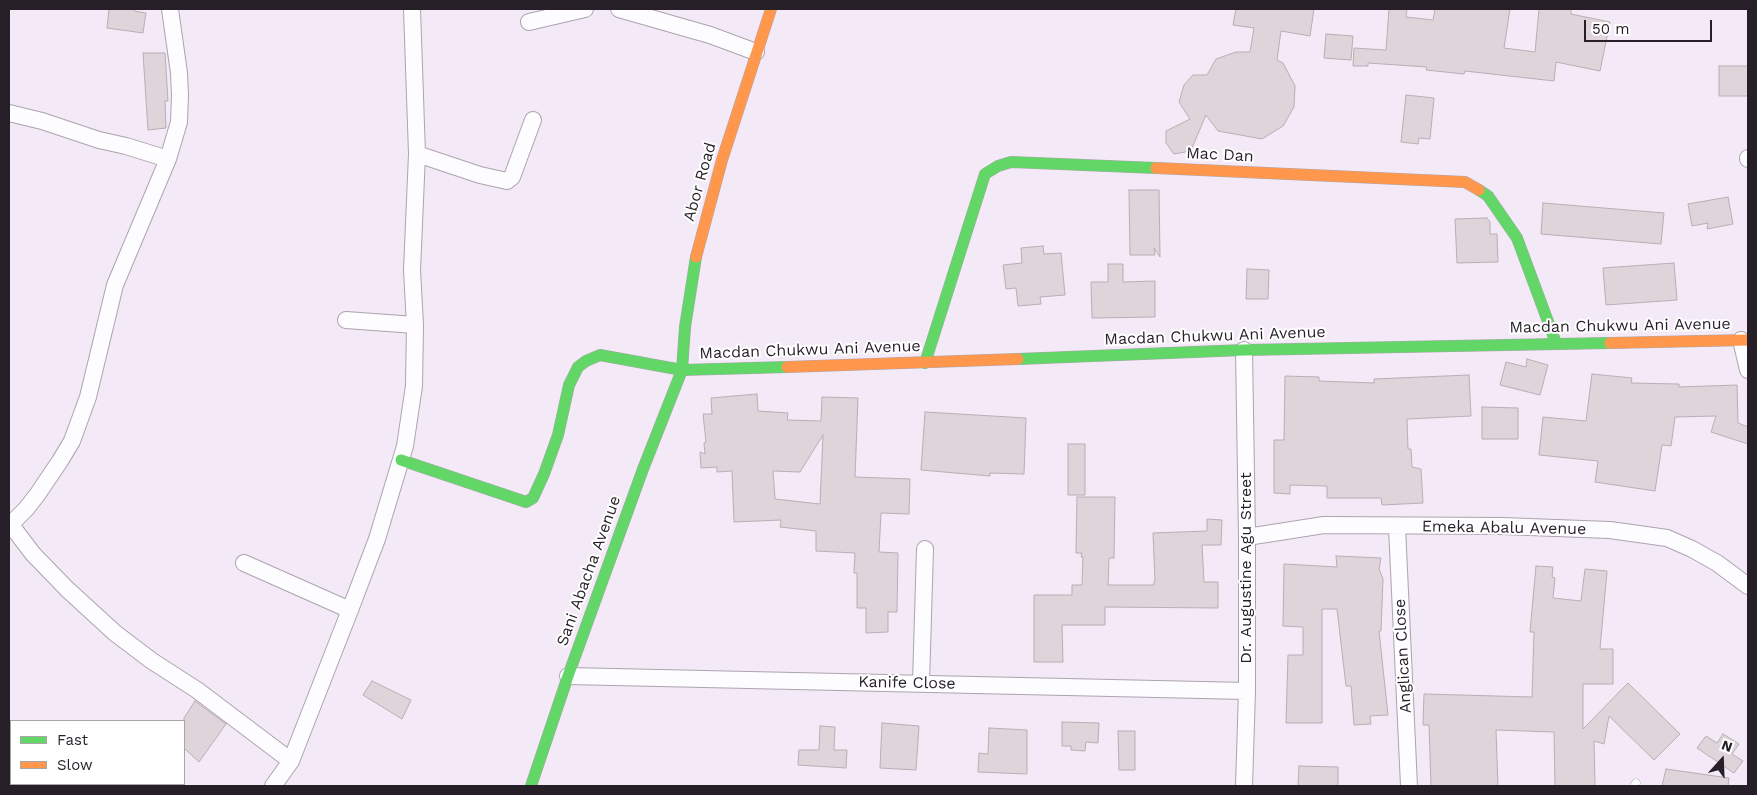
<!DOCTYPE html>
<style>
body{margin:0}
#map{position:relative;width:1757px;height:795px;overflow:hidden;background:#f3e9f7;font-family:"Work Sans",sans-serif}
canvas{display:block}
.frame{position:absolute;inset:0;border:10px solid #261f28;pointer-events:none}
.legend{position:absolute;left:10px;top:720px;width:175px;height:65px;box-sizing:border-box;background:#fff;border:1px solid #a8a5a9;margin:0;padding:6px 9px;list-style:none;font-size:15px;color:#261f28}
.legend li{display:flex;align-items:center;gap:10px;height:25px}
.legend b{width:25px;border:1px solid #a8a5a9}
.north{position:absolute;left:1697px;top:735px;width:50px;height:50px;-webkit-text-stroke:4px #fff;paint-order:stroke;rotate:20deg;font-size:14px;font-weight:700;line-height:20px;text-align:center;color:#261f28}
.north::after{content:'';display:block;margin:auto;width:18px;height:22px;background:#261f28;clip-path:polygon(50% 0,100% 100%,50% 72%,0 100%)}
.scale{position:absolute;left:1584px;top:20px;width:128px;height:22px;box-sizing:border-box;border:2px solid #261f28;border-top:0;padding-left:6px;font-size:15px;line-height:18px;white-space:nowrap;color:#261f28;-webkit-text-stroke:4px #fff;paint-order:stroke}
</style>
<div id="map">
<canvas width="1757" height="795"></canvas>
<div class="frame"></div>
<ul class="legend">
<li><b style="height:6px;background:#63d668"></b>Fast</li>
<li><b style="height:6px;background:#ff974d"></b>Slow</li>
</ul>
<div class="north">N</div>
<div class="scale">50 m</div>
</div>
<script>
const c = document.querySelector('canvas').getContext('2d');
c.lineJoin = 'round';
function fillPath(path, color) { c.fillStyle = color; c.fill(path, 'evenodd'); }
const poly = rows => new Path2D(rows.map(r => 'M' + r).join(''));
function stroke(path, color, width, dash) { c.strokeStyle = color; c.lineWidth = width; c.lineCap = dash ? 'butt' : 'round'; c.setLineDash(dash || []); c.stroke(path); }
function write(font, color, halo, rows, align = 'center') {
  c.font = font + ' "Work Sans",sans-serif'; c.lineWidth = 4; c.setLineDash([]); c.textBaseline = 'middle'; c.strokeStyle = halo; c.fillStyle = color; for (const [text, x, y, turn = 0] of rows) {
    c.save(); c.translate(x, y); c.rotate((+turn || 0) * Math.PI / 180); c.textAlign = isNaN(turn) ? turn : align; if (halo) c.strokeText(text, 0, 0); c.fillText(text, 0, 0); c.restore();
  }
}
const building = poly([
 [109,9,134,9,134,11,146,13,143,33,107,28,109,9],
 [1236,9,1314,9,1310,36,1281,31,1277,60,1283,63,1295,86,1294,107,1283,126,1262,139,1218,131,1206,115,1192,148,1185,152,1174,154,1166,143,1166,131,1190,119,1179,102,1184,85,1193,75,1207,75,1216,59,1236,52,1250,52,1254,28,1233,25,1236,9],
 [1389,9,1407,9,1406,17,1433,20,1435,9,1510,9,1504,48,1535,52,1539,9,1571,9,1571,14,1610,22,1600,71,1556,62,1554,81,1465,71,1464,74,1426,70,1427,67,1368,63,1368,66,1353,66,1354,48,1386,50,1389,9],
 [1326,34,1353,36,1351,60,1324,58,1326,34],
 [143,53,165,53,168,101,165,101,166,128,148,130,143,53],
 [1719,66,1748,66,1748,96,1719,96,1719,66],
 [1406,95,1434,98,1430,139,1419,138,1418,144,1401,142,1406,95],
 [1129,190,1159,190,1160,257,1154,248,1155,255,1130,255,1129,190],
 [1728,197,1733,224,1707,229,1708,223,1692,226,1688,204,1728,197],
 [1543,203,1664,213,1661,244,1541,234,1543,203],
 [1487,218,1490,222,1490,234,1497,234,1498,262,1457,263,1455,219,1487,218],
 [1043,246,1044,254,1061,253,1065,295,1040,297,1041,304,1018,306,1016,288,1006,289,1003,265,1022,263,1021,248,1043,246],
 [1674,263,1677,300,1606,305,1603,268,1674,263],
 [1108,264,1123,264,1123,282,1155,281,1155,317,1092,318,1091,282,1108,282,1108,264],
 [1247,269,1269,270,1268,299,1246,299,1247,269],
 [1527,359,1548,365,1540,395,1500,385,1506,362,1526,367,1527,359],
 [1592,374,1632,378,1631,383,1679,384,1679,387,1737,385,1738,423,1748,427,1748,444,1711,432,1716,416,1675,417,1671,446,1662,445,1655,491,1595,482,1598,461,1539,455,1543,417,1586,421,1592,374],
 [1469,375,1471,416,1407,419,1408,449,1411,449,1412,467,1421,469,1423,503,1382,505,1381,498,1327,498,1327,486,1290,485,1290,494,1274,493,1274,440,1284,440,1285,376,1319,377,1319,381,1374,383,1374,379,1469,375],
 [757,394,758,411,788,413,787,420,821,421,822,397,858,398,855,477,910,479,909,514,881,513,879,552,898,553,897,612,888,612,888,632,866,633,866,608,857,608,857,573,854,573,855,553,816,551,816,531,780,527,781,520,734,522,732,471,717,472,717,467,701,468,700,452,705,454,704,443,706,442,703,414,712,414,711,398,757,394],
 [823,435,820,504,775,499,773,471,800,472,823,435],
 [1482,407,1518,408,1518,439,1482,439,1482,407],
 [925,412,1026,418,1024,474,990,473,990,476,921,470,925,412],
 [1068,444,1085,444,1085,495,1068,495,1068,444],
 [1077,497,1115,497,1114,558,1109,558,1108,585,1154,585,1154,581,1155,581,1153,533,1207,531,1207,519,1222,520,1221,545,1202,545,1204,582,1218,582,1218,608,1105,607,1105,625,1062,625,1063,662,1034,662,1034,595,1072,595,1072,585,1082,585,1083,557,1081,557,1082,553,1076,553,1077,497],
 [1336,556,1381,558,1379,569,1383,579,1381,631,1379,631,1388,715,1370,716,1371,724,1354,725,1351,686,1346,686,1337,609,1322,609,1322,723,1286,723,1288,655,1303,655,1303,627,1283,626,1284,564,1337,567,1336,556],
 [1536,566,1553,567,1552,577,1555,578,1553,598,1581,601,1585,569,1607,571,1600,649,1613,649,1613,684,1583,684,1583,729,1628,683,1680,734,1654,760,1609,716,1604,744,1594,741,1595,786,1555,786,1554,732,1496,730,1498,786,1431,786,1429,725,1423,725,1424,694,1532,697,1534,632,1530,632,1536,566],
 [372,681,411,700,402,719,363,695,372,681],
 [195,701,226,724,199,762,184,748,184,718,195,701],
 [1062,722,1099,723,1098,743,1086,742,1085,751,1071,750,1071,746,1062,746,1062,722],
 [882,723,919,726,916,770,880,768,882,723],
 [820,726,835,727,834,750,847,750,846,768,798,765,799,750,819,750,820,726],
 [989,728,1027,730,1027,774,978,772,979,753,988,754,989,728],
 [1118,731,1135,731,1135,770,1119,770,1118,731],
 [1723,734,1739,744,1732,754,1743,761,1734,773,1697,748,1706,736,1717,743,1723,734],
 [1299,766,1338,767,1338,786,1298,786,1299,766],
 [1666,769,1729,778,1728,786,1662,786,1666,769]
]);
fillPath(building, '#dfd4da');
stroke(building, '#b8aeb3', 1);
const lane = poly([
 [1634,786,1636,783]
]);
const street = poly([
 [619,9,710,35,756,52],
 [529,22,585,9],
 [9,113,42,121,99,140,126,146,168,159,179,122,180,95,179,73,170,9],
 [417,154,480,175,507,181,512,177,533,120],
 [1748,158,1748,159],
 [346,320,415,325],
 [1741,340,1748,370],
 [11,525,33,554,67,589,115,633,152,661,197,690,291,761],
 [9,526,26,509,37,495,60,461,72,441,88,397,115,285,168,159],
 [1397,527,1409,786],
 [1247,537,1324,525,1502,526,1610,530,1667,538,1692,549,1717,563,1748,586],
 [244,563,350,610],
 [568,676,1247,691],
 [921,683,925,549],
 [9,781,11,778],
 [273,786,291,761,350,610,377,539,405,446,414,386,415,325,412,270,417,154,412,9],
 [1244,786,1247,691,1247,537,1244,350]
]);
const fast = poly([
 [1479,190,1488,196,1517,238,1556,343],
 [1018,359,1244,350,1610,343],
 [925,363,985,174,998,166,1011,162,1156,168],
 [401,460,526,502,533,498,544,474,558,435,569,385,578,367,586,361,600,355,682,370,787,367],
 [531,786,568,676,643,469,682,370,685,327,696,257]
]);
const slow = poly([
 [1156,168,1465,182,1479,190],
 [696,257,722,160,771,9],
 [1610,343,1748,340],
 [787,367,1018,359]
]);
stroke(lane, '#aca4ae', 9);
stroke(street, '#aca4ae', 18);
stroke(fast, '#aca4ae', 12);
stroke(slow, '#aca4ae', 12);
stroke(lane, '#fdfcfe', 8);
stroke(street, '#fdfcfe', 16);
stroke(fast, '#63d668', 11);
stroke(slow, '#ff974d', 11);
write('16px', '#261f28', '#fff', [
 ["Mac Dan",1220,155,3],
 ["Abor Road",700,182,-74],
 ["Macdan Chukwu Ani Avenue",1620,326,-1],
 ["Macdan Chukwu Ani Avenue",1215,336,-2],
 ["Macdan Chukwu Ani Avenue",810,350,-2],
 ["Emeka Abalu Avenue",1504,528,1],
 ["Dr. Augustine Agu Street",1246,568,-90],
 ["Sani Abacha Avenue",589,571,-70],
 ["Anglican Close",1403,656,-93],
 ["Kanife Close",907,683,1]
]);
</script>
